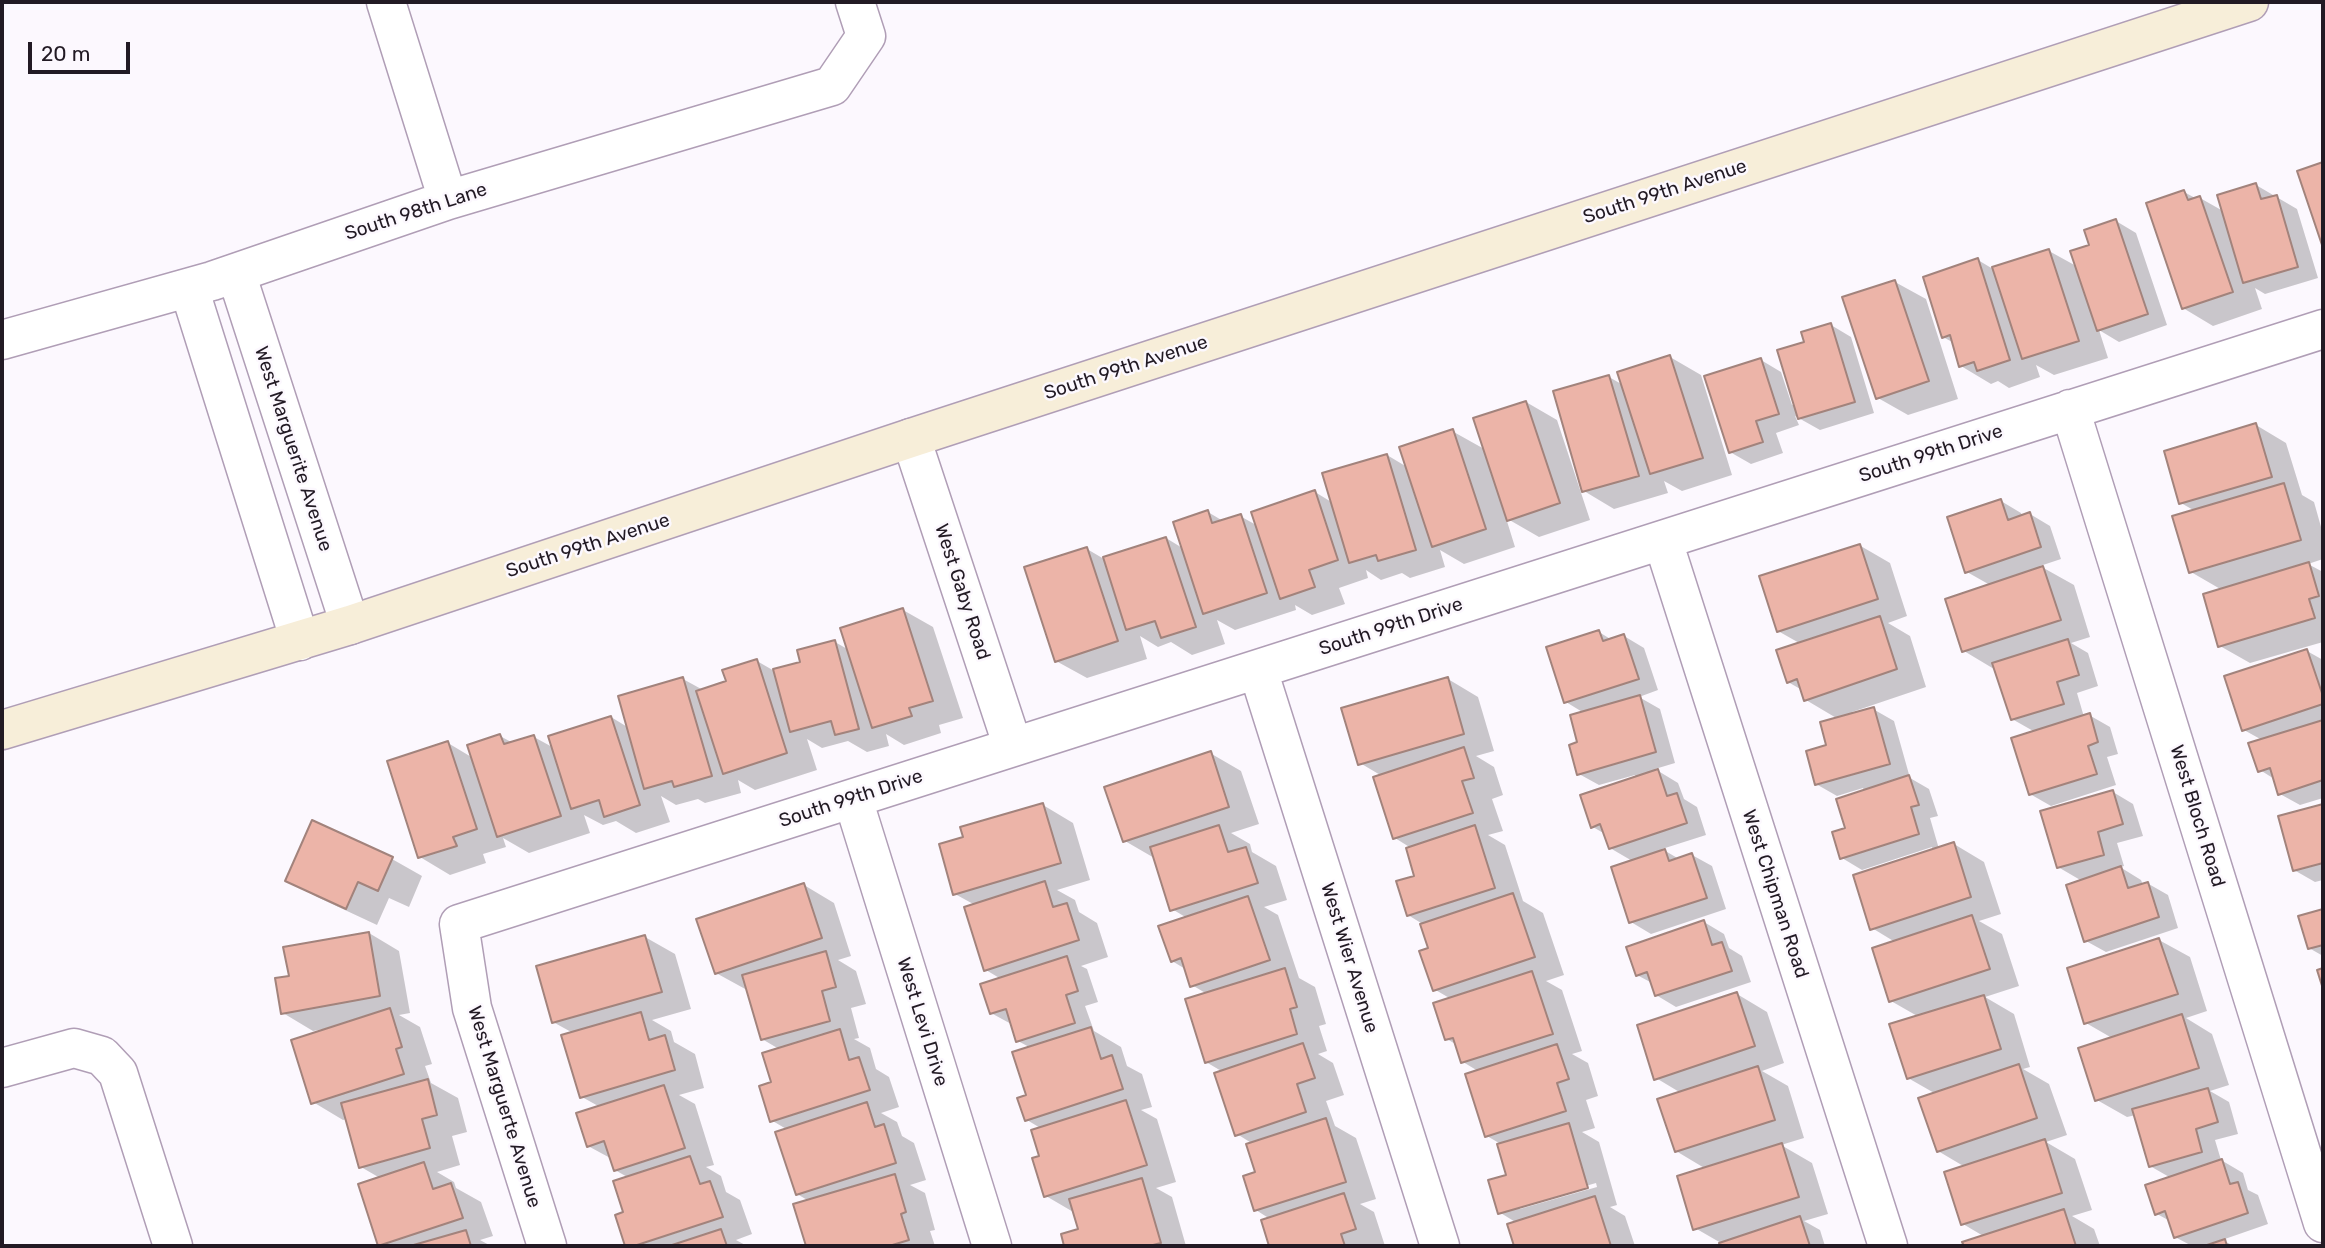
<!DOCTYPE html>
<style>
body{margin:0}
#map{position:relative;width:2325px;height:1248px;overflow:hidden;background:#fcf8fe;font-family:Rubik,sans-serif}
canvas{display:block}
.frame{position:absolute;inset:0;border:4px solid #221a24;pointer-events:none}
.scale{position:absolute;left:28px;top:42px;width:102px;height:32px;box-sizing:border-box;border:4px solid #221a24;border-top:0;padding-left:9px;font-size:21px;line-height:24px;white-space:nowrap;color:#221a24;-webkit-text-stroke:5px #fcf8fe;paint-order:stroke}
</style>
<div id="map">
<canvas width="2325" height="1248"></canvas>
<div class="frame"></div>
<div class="scale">20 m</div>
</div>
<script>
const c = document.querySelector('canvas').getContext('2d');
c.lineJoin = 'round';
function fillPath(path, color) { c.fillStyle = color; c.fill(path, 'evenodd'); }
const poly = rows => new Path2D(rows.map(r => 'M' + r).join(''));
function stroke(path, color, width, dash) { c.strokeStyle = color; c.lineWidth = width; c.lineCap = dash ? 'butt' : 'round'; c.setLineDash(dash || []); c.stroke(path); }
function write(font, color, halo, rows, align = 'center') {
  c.font = font + ' Rubik,sans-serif'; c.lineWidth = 5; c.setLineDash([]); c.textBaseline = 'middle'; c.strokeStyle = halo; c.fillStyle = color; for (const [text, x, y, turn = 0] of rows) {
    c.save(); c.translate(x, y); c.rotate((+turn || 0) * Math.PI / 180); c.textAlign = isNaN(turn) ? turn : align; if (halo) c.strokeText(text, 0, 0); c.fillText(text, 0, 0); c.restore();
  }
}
fillPath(poly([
 [2256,185,2297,209,2318,278,2265,294,2255,288,2262,309,2213,326,2183,308,2184,192,2197,199,2200,198,2223,211],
 [2116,221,2136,233,2167,325,2119,342,2099,330,2108,358,2054,375,2036,365,2040,377,2009,388,1998,381,1991,384,1961,366,1954,343,1943,337,1978,260,1993,269,2049,251,2078,267,2091,246],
 [1895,282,1926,299,1958,399,1908,415,1878,398],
 [1831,325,1851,337,1874,413,1820,430,1795,416,1799,425,1776,433,1783,453,1751,464,1730,452,1761,360,1781,372,1792,405,1795,404,1806,343],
 [1670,357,1701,375,1732,475,1682,491,1664,481,1668,493,1614,509,1584,491,1609,377,1623,385],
 [1526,402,1557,420,1590,520,1539,537,1506,518,1515,547,1464,564,1440,550,1445,567,1410,578,1402,573,1381,580,1366,570,1368,578,1339,588,1345,604,1312,615,1295,605,1296,610,1235,630,1217,620,1225,644,1192,655,1171,642,1158,647,1140,636,1147,659,1087,678,1056,661,1087,549,1104,559,1166,538,1184,549,1208,512,1223,521,1240,516,1258,526,1315,492,1333,503,1387,455,1407,467,1452,431,1486,450],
 [2256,425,2286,443,2302,495,2314,502,2323,534,2323,559,2308,564,2323,572,2323,642,2250,663,2220,646,2222,590,2191,572,2195,511,2181,503],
 [2001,501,2021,513,2022,516,2030,514,2050,526,2061,559,2040,566,2074,585,2090,637,2071,643,2088,653,2098,686,2077,693,2084,717,2089,715,2110,727,2118,754,2107,757,2116,785,2051,806,2030,794,2035,732,2012,719,1994,669,1964,651,1990,585,1967,572],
 [1859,545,1890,563,1907,616,1888,623,1910,636,1926,687,1852,712,1853,715,1873,709,1894,721,1910,778,1929,789,1938,816,1930,818,1939,849,1954,844,1984,862,2001,914,1979,921,2002,934,2019,986,1985,997,2014,1014,2030,1067,2023,1069,2049,1084,2067,1135,2046,1142,2075,1159,2092,1210,2072,1216,2094,1229,2100,1246,1966,1246,1965,1243,1985,1237,1963,1224,1965,1167,1938,1151,1936,1094,1908,1078,1919,1017,1891,1001,1895,942,1872,928,1933,851,1932,847,1862,870,1842,858,1864,791,1863,788,1837,796,1816,784,1838,719,1806,700,1802,690,1788,682,1801,644,1778,631],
 [903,610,933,627,963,718,939,725,941,733,904,745,886,734,889,746,867,752,848,741,822,748,807,739,817,770,755,790,738,780,741,793,705,803,698,799,676,805,661,796,670,822,636,833,616,821,603,825,584,815,590,833,529,853,503,838,506,847,483,854,486,863,450,875,420,857,448,743,473,758,500,736,513,743,534,737,554,748,611,717,629,728,683,679,703,690,728,682,757,661,776,672,802,663,835,642,849,650],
 [1599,632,1612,640,1624,636,1644,648,1658,690,1639,697,1660,709,1675,763,1655,769,1678,783,1684,799,1697,807,1706,835,1662,849,1679,859,1692,855,1712,866,1726,909,1651,934,1631,922,1634,862,1610,848,1605,834,1593,827,1636,778,1635,775,1599,785,1579,774,1580,743,1584,713,1566,702],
 [2307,651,2323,660,2323,798,2300,805,2280,794,2276,780,2260,770,2262,740,2244,730],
 [1448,679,1478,697,1494,751,1476,756,1494,767,1503,795,1492,799,1503,831,1488,835,1505,845,1523,901,1543,913,1564,975,1546,981,1562,990,1582,1051,1572,1054,1588,1063,1598,1096,1586,1100,1595,1128,1582,1132,1599,1142,1617,1205,1610,1207,1625,1216,1635,1246,1516,1246,1510,1225,1517,1223,1499,1212,1508,1176,1499,1143,1487,1136,1478,1071,1463,1062,1457,1045,1447,1039,1451,999,1434,989,1430,949,1421,923,1408,915,1416,877,1411,848,1395,838,1382,776,1360,763],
 [1596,1183,1597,1187,1520,1209,1520,1205],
 [1210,753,1241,771,1259,824,1231,833,1250,844,1252,852,1276,866,1287,900,1264,907,1278,915,1299,978,1315,987,1326,1024,1319,1026,1327,1051,1318,1054,1333,1063,1344,1095,1326,1101,1335,1126,1356,1138,1376,1199,1360,1204,1374,1212,1385,1246,1271,1246,1263,1221,1270,1219,1256,1210,1258,1173,1253,1144,1237,1134,1223,1072,1206,1062,1207,994,1192,985,1187,970,1172,961,1187,918,1172,909,1156,859,1125,841],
 [2113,792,2133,804,2143,836,2117,843,2124,866,2120,867,2141,880,2143,885,2147,883,2168,895,2178,928,2106,952,2086,941,2082,881,2058,867],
 [1043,805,1073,823,1090,880,1057,890,1075,900,1079,912,1097,923,1108,957,1081,966,1087,969,1098,1002,1085,1006,1094,1031,1121,1047,1127,1066,1142,1074,1152,1107,1141,1110,1157,1119,1176,1182,1156,1188,1172,1197,1186,1246,1066,1246,1063,1235,1080,1230,1075,1213,1046,1196,1041,1157,1042,1129,1027,1120,1031,1048,1018,1041,1013,1025,991,1013,1001,979,986,970,975,905,955,894,965,838],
 [2323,806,2323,880,2315,882,2294,870,2280,818],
 [392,859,422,876,409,907,389,898,377,925,317,897,287,880],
 [804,885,834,903,851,956,838,960,856,971,866,1004,851,1008,859,1038,854,1039,870,1048,876,1069,889,1077,899,1107,881,1113,897,1122,902,1136,914,1143,926,1180,910,1185,925,1193,935,1230,930,1231,935,1246,808,1246,796,1205,809,1201,797,1194,788,1130,771,1120,773,1084,779,1049,762,1039,747,990,716,973],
 [2323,911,2323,956,2309,948,2300,917],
 [1704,922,1724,934,1729,948,1742,956,1751,982,1676,1007,1656,995,1652,983,1637,975],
 [369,933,399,951,410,1013,399,1015,420,1027,432,1064,425,1066,431,1083,458,1098,467,1132,452,1136,460,1165,437,1172,454,1182,456,1188,481,1202,493,1236,480,1240,491,1246,380,1245,380,1178,361,1167,347,1119,343,1120,313,1102,325,1031,324,1029,313,1031,283,1013,291,977],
 [645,937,675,954,691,1009,652,1020,671,1031,674,1042,695,1054,704,1088,679,1095,695,1104,714,1165,706,1167,721,1176,726,1192,740,1200,752,1234,736,1240,747,1246,627,1246,617,1216,625,1213,629,1178,615,1170,612,1159,588,1146,600,1107,582,1097,573,1033,553,1022],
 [2159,940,2190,957,2207,1011,2186,1018,2212,1034,2229,1085,2210,1091,2229,1102,2238,1134,2215,1140,2221,1160,2243,1173,2248,1190,2258,1195,2268,1224,2222,1240,2234,1246,2192,1246,2175,1237,2170,1221,2157,1214,2171,1178,2150,1166,2136,1115,2127,1117,2097,1100,2112,1038,2086,1023],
 [1737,994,1767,1012,1784,1063,1762,1071,1788,1086,1804,1138,1781,1145,1812,1163,1828,1214,1804,1221,1820,1230,1825,1246,1722,1246,1721,1243,1695,1228,1706,1169,1676,1151,1681,1093,1656,1078]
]), '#0003');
const building = poly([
 [2323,162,2323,248,2297,171,2323,162],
 [2256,183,2261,199,2277,195,2298,267,2243,283,2217,195,2256,183],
 [2184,190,2188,200,2200,196,2233,292,2182,309,2146,203,2184,190],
 [2116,219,2148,314,2097,331,2070,251,2089,245,2084,230,2116,219],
 [2049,249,2079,341,2022,359,1992,267,2049,249],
 [1978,258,2010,360,1977,371,1974,362,1959,367,1950,335,1942,338,1923,277,1978,258],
 [1895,280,1929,381,1876,399,1842,297,1895,280],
 [1831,323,1855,402,1798,419,1777,350,1804,342,1801,332,1831,323],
 [1670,355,1703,458,1650,474,1617,372,1670,355],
 [1761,358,1779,414,1756,421,1763,442,1729,453,1704,376,1761,358],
 [1609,375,1639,476,1582,492,1553,391,1609,375],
 [1526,401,1560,503,1507,521,1473,418,1526,401],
 [2256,423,2272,477,2179,504,2164,451,2256,423],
 [1453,429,1486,529,1432,547,1399,447,1453,429],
 [1387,454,1416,550,1378,561,1376,555,1349,563,1322,473,1387,454],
 [2284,483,2301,540,2189,573,2172,516,2284,483],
 [1315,490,1338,560,1309,570,1315,587,1280,599,1251,512,1315,490],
 [2001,499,2008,520,2030,512,2041,547,1965,573,1947,517,2001,499],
 [1208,510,1212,523,1241,514,1267,593,1203,614,1173,522,1208,510],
 [1166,537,1196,627,1161,638,1155,621,1126,630,1103,557,1166,537],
 [1860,544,1878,599,1777,632,1759,576,1860,544],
 [1087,547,1118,641,1055,662,1024,567,1087,547],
 [2309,562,2319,596,2309,599,2315,618,2218,647,2203,594,2309,562],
 [2043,566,2061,620,1962,652,1945,599,2043,566],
 [903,608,933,701,909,708,912,716,872,728,840,628,903,608],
 [1880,616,1897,669,1804,701,1797,679,1787,683,1776,650,1880,616],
 [1599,630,1603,641,1624,634,1639,679,1564,703,1546,647,1599,630],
 [2068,639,2079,675,2057,682,2064,704,2011,720,1992,663,2068,639],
 [835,640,859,729,835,735,831,721,790,732,773,669,800,662,797,650,835,640],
 [2307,649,2323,696,2323,704,2242,731,2224,676,2307,649],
 [757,659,787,753,723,774,696,691,726,681,722,670,757,659],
 [683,677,712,776,674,787,672,781,644,789,618,696,683,677],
 [1448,677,1464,734,1358,765,1341,708,1448,677],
 [1640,695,1656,752,1577,775,1569,745,1577,742,1570,715,1640,695],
 [1874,707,1890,764,1815,785,1806,751,1826,745,1820,722,1874,707],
 [2090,713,2098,742,2088,746,2097,774,2029,795,2011,738,2090,713],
 [611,716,640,805,604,817,599,800,571,809,548,736,611,716],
 [2323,720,2323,780,2278,795,2270,768,2258,772,2248,743,2323,720],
 [500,734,504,744,534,735,561,816,497,837,467,745,500,734],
 [448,741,477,829,453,837,457,846,418,858,387,761,448,741],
 [1464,747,1474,778,1462,781,1473,813,1393,839,1373,777,1464,747],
 [1211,751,1229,807,1123,842,1104,787,1211,751],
 [1658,769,1667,796,1677,793,1687,823,1609,849,1600,824,1591,828,1580,795,1658,769],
 [1909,775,1919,805,1911,807,1919,834,1840,859,1832,832,1845,828,1836,799,1909,775],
 [2113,790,2123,824,2098,832,2104,855,2057,868,2040,811,2113,790],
 [1043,803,1061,863,953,895,939,844,963,837,960,827,1043,803],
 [2323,804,2323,863,2293,871,2278,816,2323,804],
 [312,820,393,857,378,891,358,882,346,909,285,881,312,820],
 [1219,825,1228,852,1246,847,1258,883,1170,911,1150,847,1219,825],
 [1475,825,1495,888,1407,916,1396,881,1414,876,1406,848,1475,825],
 [1954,842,1971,897,1870,930,1853,875,1954,842],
 [1665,849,1669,861,1692,853,1707,898,1629,923,1611,867,1665,849],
 [2121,866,2128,888,2148,882,2159,917,2084,942,2066,885,2121,866],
 [1045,881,1053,907,1067,903,1079,940,984,971,964,907,1045,881],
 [804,883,822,938,715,974,696,919,804,883],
 [1513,893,1535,957,1433,991,1419,951,1428,948,1420,924,1513,893],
 [1248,896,1270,960,1190,987,1181,958,1171,962,1158,926,1248,896],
 [2323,909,2323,945,2308,949,2298,916,2323,909],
 [1972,915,1990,969,1889,1002,1872,948,1972,915],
 [1704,920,1712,945,1722,942,1732,971,1655,996,1647,972,1636,976,1626,947,1704,920],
 [369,932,380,996,281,1014,275,978,289,976,283,947,369,932],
 [645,935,662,992,552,1023,536,966,645,935],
 [2159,938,2178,994,2084,1024,2067,968,2159,938],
 [826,951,836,987,822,991,830,1021,761,1040,742,975,826,951],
 [1067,956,1078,991,1066,995,1075,1023,1016,1042,1006,1009,990,1014,980,984,1067,956],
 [1285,968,1297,1007,1290,1009,1297,1034,1205,1063,1185,999,1285,968],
 [2323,968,2323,989,2317,970,2323,968],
 [1532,971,1553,1034,1461,1063,1453,1038,1445,1040,1433,1003,1532,971],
 [1737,992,1755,1046,1654,1080,1637,1025,1737,992],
 [1984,995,2001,1049,1907,1079,1889,1024,1984,995],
 [390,1008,402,1047,396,1049,404,1074,311,1104,291,1040,390,1008],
 [641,1012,649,1040,665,1035,675,1070,580,1098,561,1035,641,1012],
 [2182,1014,2199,1068,2095,1101,2078,1048,2182,1014],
 [1091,1027,1101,1059,1112,1055,1123,1089,1025,1121,1017,1098,1026,1095,1012,1052,1091,1027],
 [840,1029,849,1060,859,1057,870,1090,770,1122,759,1086,771,1082,762,1053,840,1029],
 [1303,1043,1315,1078,1297,1084,1306,1112,1235,1136,1214,1073,1303,1043],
 [1557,1044,1569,1079,1557,1083,1566,1111,1485,1137,1465,1074,1557,1044],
 [2019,1064,2037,1118,1937,1152,1918,1098,2019,1064],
 [1758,1066,1775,1120,1675,1152,1657,1099,1758,1066],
 [428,1079,437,1115,422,1119,430,1148,359,1168,341,1103,428,1079],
 [664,1085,685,1148,614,1171,604,1141,587,1147,576,1113,664,1085],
 [2208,1088,2218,1122,2196,1129,2202,1152,2149,1167,2132,1109,2208,1088],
 [1126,1100,1147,1165,1044,1197,1032,1158,1039,1156,1031,1130,1126,1100],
 [867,1102,875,1127,884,1124,896,1163,796,1195,775,1132,867,1102],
 [1326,1118,1346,1182,1254,1211,1243,1176,1255,1172,1246,1144,1326,1118],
 [1569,1123,1588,1188,1498,1214,1488,1180,1506,1175,1497,1144,1569,1123],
 [2045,1139,2062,1193,1961,1225,1944,1172,2045,1139],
 [1782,1143,1799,1197,1693,1230,1677,1176,1782,1143],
 [690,1156,700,1184,710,1181,723,1217,634,1246,625,1246,615,1215,623,1212,613,1181,690,1156],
 [2222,1159,2230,1184,2238,1182,2248,1213,2174,1238,2165,1211,2155,1215,2145,1185,2222,1159],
 [424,1162,433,1189,451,1183,463,1218,378,1246,358,1184,424,1162],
 [895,1174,906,1212,901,1214,909,1240,889,1246,806,1246,793,1204,895,1174],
 [1142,1178,1161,1243,1149,1246,1064,1246,1061,1234,1078,1229,1069,1199,1142,1178],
 [1344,1193,1356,1229,1341,1234,1345,1246,1269,1246,1261,1220,1344,1193],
 [1595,1196,1611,1246,1514,1246,1507,1224,1595,1196],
 [2064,1209,2076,1246,1964,1246,1962,1242,2064,1209],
 [1800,1216,1810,1246,1720,1246,1719,1243,1800,1216],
 [721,1229,727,1246,669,1246,721,1229],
 [466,1230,471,1246,410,1246,466,1230],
 [2225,1239,2227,1246,2204,1246,2225,1239]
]);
fillPath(building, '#ecb4a8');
stroke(building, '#a2837c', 2);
const street = poly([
 [386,2,448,200],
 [236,273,350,625],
 [189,288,300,641],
 [2,340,212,281,448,200,832,86,866,36,855,2],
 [2070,409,2323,1223],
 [911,438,1013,747],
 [1663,541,1888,1246],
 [1258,670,1440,1246],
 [853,799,992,1246],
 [2,1068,74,1048,102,1056,118,1073,173,1246],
 [547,1246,472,1008,459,924,2323,329]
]);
const secondary = poly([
 [2,730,350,625,911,438,2249,2]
]);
stroke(street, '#b09eb6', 41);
stroke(secondary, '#b09eb6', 41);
stroke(street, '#fff', 38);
stroke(secondary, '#f7eed9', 38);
write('19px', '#221a24', '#fcf8fe', [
 ["South 99th Avenue",1665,192,-18],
 ["South 98th Lane",416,212,-18],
 ["South 99th Avenue",1126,368,-18],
 ["West Marguerite Avenue",293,449,72],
 ["South 99th Drive",1931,454,-18],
 ["South 99th Avenue",588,546,-18],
 ["West Gaby Road",962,592,72],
 ["South 99th Drive",1391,627,-18],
 ["South 99th Drive",851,799,-18],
 ["West Bloch Road",2197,816,73],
 ["West Chipman Road",1775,894,72],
 ["West Wier Avenue",1349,958,73],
 ["West Levi Drive",922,1022,73],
 ["West Marguerte Avenue",504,1107,73]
]);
</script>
